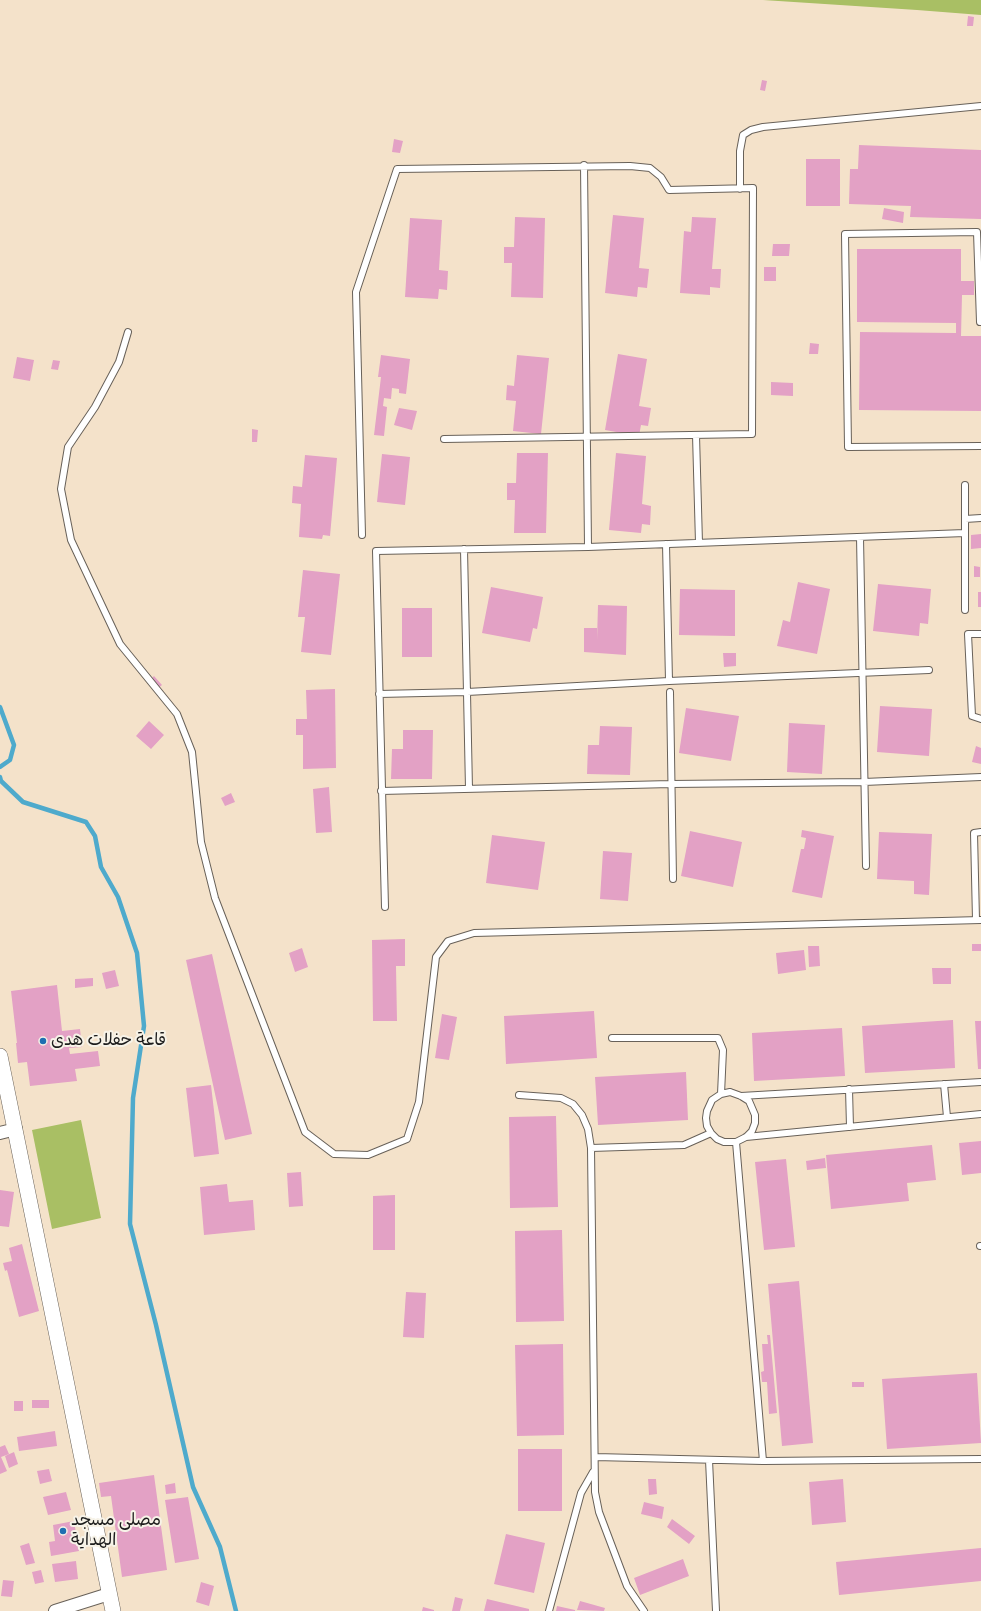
<!DOCTYPE html>
<meta charset="utf-8">
<style>
body{margin:0}
canvas{display:block;background:#f4e2ca}
</style>
<canvas width="981" height="1611"></canvas>
<script>
const c = document.querySelector('canvas').getContext('2d');
c.lineJoin = 'round';
function fillPath(path, color) { c.fillStyle = color; c.fill(path, 'evenodd'); }
const poly = rows => new Path2D(rows.map(r => 'M' + r).join(''));
function stroke(path, color, width, dash) { c.strokeStyle = color; c.lineWidth = width; c.lineCap = dash ? 'butt' : 'round'; c.setLineDash(dash || []); c.stroke(path); }
function write(font, color, halo, rows, align = 'center') {
  c.font = font + ' Caveat,"Playpen Sans Arabic",sans-serif'; c.lineWidth = 4; c.setLineDash([]); c.textBaseline = 'middle'; c.strokeStyle = halo; c.fillStyle = color; for (const [text, x, y, turn = 0] of rows) {
    c.save(); c.translate(x, y); c.rotate((+turn || 0) * Math.PI / 180); c.textAlign = isNaN(turn) ? turn : align; if (halo) c.strokeText(text, 0, 0); c.fillText(text, 0, 0); c.restore();
  }
}
fillPath(poly([
 [763,0,981,0,981,15,917,10],
 [81,1120,101,1218,52,1229,32,1130]
]), '#a9bf64');
stroke(poly([
 [0,707,14,745,10,760,0,767],
 [0,777,1,781,23,802,86,822,95,836,101,867,118,897,137,953,144,1026,133,1098,130,1224,156,1325,193,1487,220,1547,236,1611]
]), '#4eaacc', 4.5);
fillPath(poly([
 [968,16,974,17,973,26,967,26],
 [762,80,767,81,765,91,760,90],
 [394,139,403,141,400,153,392,152],
 [859,145,981,150,981,219,910,217,911,206,849,204,850,169,858,169],
 [806,159,840,159,840,206,806,206],
 [884,208,904,212,903,223,882,219],
 [613,215,644,218,639,268,649,269,647,288,638,287,637,297,605,293],
 [515,217,545,218,543,298,511,297,512,263,504,263,504,247,514,247],
 [692,217,716,218,712,269,721,269,720,288,710,287,710,295,680,293,684,231,691,232],
 [410,218,442,220,439,270,448,271,447,290,439,289,438,299,405,297],
 [773,244,790,244,789,256,772,256],
 [857,249,961,249,961,281,974,281,974,295,962,295,961,336,981,336,981,411,859,410,860,332,956,333,956,323,857,322],
 [764,267,776,267,776,281,764,281],
 [810,343,819,344,818,354,809,354],
 [618,354,647,359,639,406,651,408,648,426,641,425,639,436,605,430],
 [381,355,410,359,406,394,399,393,399,389,392,388,391,399,384,398,383,406,387,407,384,436,374,435,381,377,378,377],
 [517,355,549,358,541,434,513,431,516,401,506,400,507,385,514,386],
 [17,357,34,360,30,381,13,378],
 [53,360,60,361,58,370,51,369],
 [771,382,793,383,793,396,771,395],
 [399,408,417,411,412,430,394,425],
 [252,429,258,430,257,442,252,442],
 [517,453,548,453,546,533,514,533,515,500,507,500,507,483,516,483],
 [616,453,646,456,642,504,651,506,650,525,642,524,641,533,609,530],
 [382,454,410,457,405,505,377,502],
 [305,455,337,458,330,536,323,535,322,539,299,537,301,504,292,503,293,486,302,487],
 [981,534,981,548,971,549,971,535],
 [974,566,980,567,980,577,974,577],
 [303,570,340,574,331,655,301,652,305,617,298,617],
 [798,582,830,589,817,654,777,646,783,620,790,622],
 [878,584,931,589,928,624,920,623,919,636,873,631],
 [491,587,543,597,537,629,533,628,530,642,482,633],
 [680,589,735,590,735,636,679,635],
 [978,592,981,592,981,607,978,607],
 [598,605,627,606,626,655,584,652,584,628,597,628,597,640],
 [402,608,432,608,432,657,402,657],
 [723,653,736,653,736,666,724,667],
 [154,676,162,685,156,690,149,681],
 [335,689,336,768,303,769,303,735,296,735,296,719,307,719,306,690],
 [880,706,932,709,929,756,877,752],
 [686,708,739,716,731,761,679,753],
 [149,721,164,735,151,749,136,736],
 [789,723,825,725,822,774,787,772],
 [600,726,632,727,630,775,587,774,588,745,599,745],
 [403,730,433,730,432,779,391,779,392,749,403,749],
 [976,746,981,748,981,764,972,762],
 [329,787,332,832,316,833,313,789],
 [231,793,235,802,225,806,221,798],
 [802,830,834,836,822,898,792,892,801,849,804,849,806,838,801,837],
 [690,831,742,842,733,887,681,876],
 [879,832,932,834,929,895,914,894,914,881,877,879],
 [492,835,545,842,538,890,486,883],
 [603,851,632,853,628,901,600,899],
 [405,939,405,966,396,966,397,1021,373,1021,372,940],
 [972,944,981,944,981,951,972,951],
 [808,946,819,946,820,966,809,967],
 [302,948,308,967,295,972,289,953],
 [804,950,806,970,778,974,776,953],
 [212,954,252,1134,225,1140,186,960],
 [932,968,951,968,951,984,933,984],
 [115,970,119,986,106,989,102,973],
 [93,978,93,986,75,988,75,979],
 [57,985,62,1031,80,1029,82,1047,69,1048,70,1054,98,1051,100,1066,75,1069,77,1081,30,1086,27,1062,18,1063,16,1043,17,1043,11,991],
 [594,1011,597,1058,506,1064,504,1016],
 [442,1014,457,1017,449,1060,435,1058],
 [953,1020,955,1068,865,1073,862,1026],
 [975,1021,981,1021,981,1069,978,1069],
 [842,1028,845,1076,754,1081,752,1033],
 [686,1072,688,1120,598,1125,595,1077],
 [211,1085,219,1154,194,1157,186,1088],
 [556,1116,558,1207,510,1208,509,1117],
 [981,1141,981,1173,962,1175,959,1143],
 [932,1145,936,1180,907,1183,909,1201,831,1209,826,1155],
 [825,1158,826,1168,807,1170,806,1161],
 [786,1159,795,1247,764,1250,755,1162],
 [301,1172,303,1206,289,1207,287,1173],
 [227,1184,229,1202,253,1200,255,1230,204,1235,200,1187],
 [0,1190,14,1192,9,1227,0,1226],
 [395,1195,395,1250,373,1250,373,1196],
 [562,1230,564,1321,516,1322,515,1231],
 [22,1244,39,1311,19,1317,7,1270,5,1271,3,1263,12,1261,9,1248],
 [799,1281,813,1443,782,1446,768,1284],
 [406,1292,426,1293,424,1338,403,1337],
 [767,1335,770,1335,777,1413,769,1414,767,1382,762,1382,761,1372,764,1371,762,1344,768,1344],
 [563,1344,564,1435,517,1436,515,1345],
 [977,1373,981,1443,887,1449,882,1379],
 [852,1382,864,1382,864,1387,852,1387],
 [32,1400,49,1400,49,1408,32,1408],
 [14,1401,23,1401,23,1411,14,1411],
 [55,1431,57,1446,19,1451,17,1437],
 [5,1445,9,1454,1,1457,7,1471,0,1474,0,1447],
 [518,1449,562,1449,562,1511,518,1511],
 [14,1452,18,1464,9,1468,5,1456],
 [49,1469,52,1481,40,1484,37,1471],
 [154,1475,167,1570,122,1577,111,1496,101,1497,99,1483],
 [648,1479,656,1479,657,1494,649,1495],
 [843,1479,846,1522,812,1525,809,1482],
 [175,1483,176,1493,166,1494,165,1485],
 [66,1492,71,1510,48,1515,43,1497],
 [188,1497,199,1559,175,1563,165,1500],
 [644,1502,664,1507,662,1519,641,1514],
 [672,1519,695,1536,689,1544,667,1527],
 [74,1521,79,1551,51,1556,49,1542,55,1541,53,1525],
 [506,1534,545,1543,534,1593,494,1584],
 [29,1543,35,1563,26,1565,20,1546],
 [981,1548,981,1581,839,1595,836,1562],
 [683,1559,689,1576,640,1595,634,1578],
 [76,1561,78,1579,55,1582,52,1564],
 [41,1570,44,1582,35,1584,32,1572],
 [3,1580,14,1581,12,1597,1,1596],
 [201,1582,214,1586,209,1606,196,1602],
 [455,1597,463,1599,460,1611,452,1611],
 [487,1599,529,1609,529,1611,484,1611],
 [580,1601,605,1608,604,1611,577,1610],
 [557,1606,575,1610,575,1611,556,1611],
 [423,1607,434,1610,434,1611,422,1611]
]), '#e3a1c5');
const service = poly([
 [584,165,588,547],
 [740,189,740,151,743,135,751,130,763,127,981,106],
 [981,322,980,322,977,232,845,234,848,447,981,446],
 [128,332,119,362,95,407,68,447,61,489,71,540,120,644,177,714,192,752,201,842,215,898,305,1132,334,1154,368,1155,407,1139,419,1102,436,957,448,941,474,933,981,920],
 [696,435,699,543],
 [965,485,965,610],
 [965,519,981,518],
 [362,535,356,292,397,169,630,166,650,168,661,177,669,190,753,188,752,434,444,439],
 [860,537,866,866],
 [666,544,669,681],
 [464,549,469,789],
 [981,634,968,634,972,716,981,719],
 [670,692,673,879],
 [379,694,467,692,669,681,929,670],
 [381,791,671,784,864,782,981,777],
 [385,907,376,551,588,547,965,533],
 [976,920,974,833,981,832],
 [612,1038,718,1038,723,1050,721,1094],
 [944,1084,947,1117],
 [849,1089,850,1127],
 [730,1092,741,1096,749,1101,755,1115,755,1123,752,1131,746,1137,736,1142,724,1142,717,1139,711,1133,707,1126,706,1118,707,1111,712,1100,721,1094,730,1092],
 [519,1095,561,1098,573,1104,582,1115,588,1129,591,1148],
 [741,1096,981,1082],
 [746,1137,981,1114],
 [736,1142,763,1461],
 [980,1246,981,1246],
 [595,1457,763,1461,981,1459],
 [709,1460,716,1611],
 [549,1611,581,1493,593,1472],
 [644,1611,627,1586,599,1512,595,1492,591,1148,684,1145,711,1133]
]);
const minor = poly([
 [0,1133,16,1129],
 [55,1611,109,1594]
]);
const tertiary = poly([
 [0,1056,113,1611]
]);
stroke(service, '#686159', 8);
stroke(minor, '#686159', 14);
stroke(tertiary, '#686159', 16);
stroke(service, '#fff', 6);
stroke(minor, '#fff', 12);
stroke(tertiary, '#fff', 15);
for (const [x, y, r, color] of [
 [43,1041,4,"#1f6fb2"],
 [63,1531,4,"#1f6fb2"]
]) { const dot = new Path2D(); dot.arc(x, y, r, 0, 2 * Math.PI); c.fillStyle = color; c.fill(dot); stroke(dot, '#f7f3e8', 1.5); }
write('17px', '#1c1c1c', '#f7f3e8', [
 ["قاعة حفلات هدى",51,1041],
 ["مصلى مسجد",71,1521],
 ["الهداية",71,1541]
], 'left');
</script>
